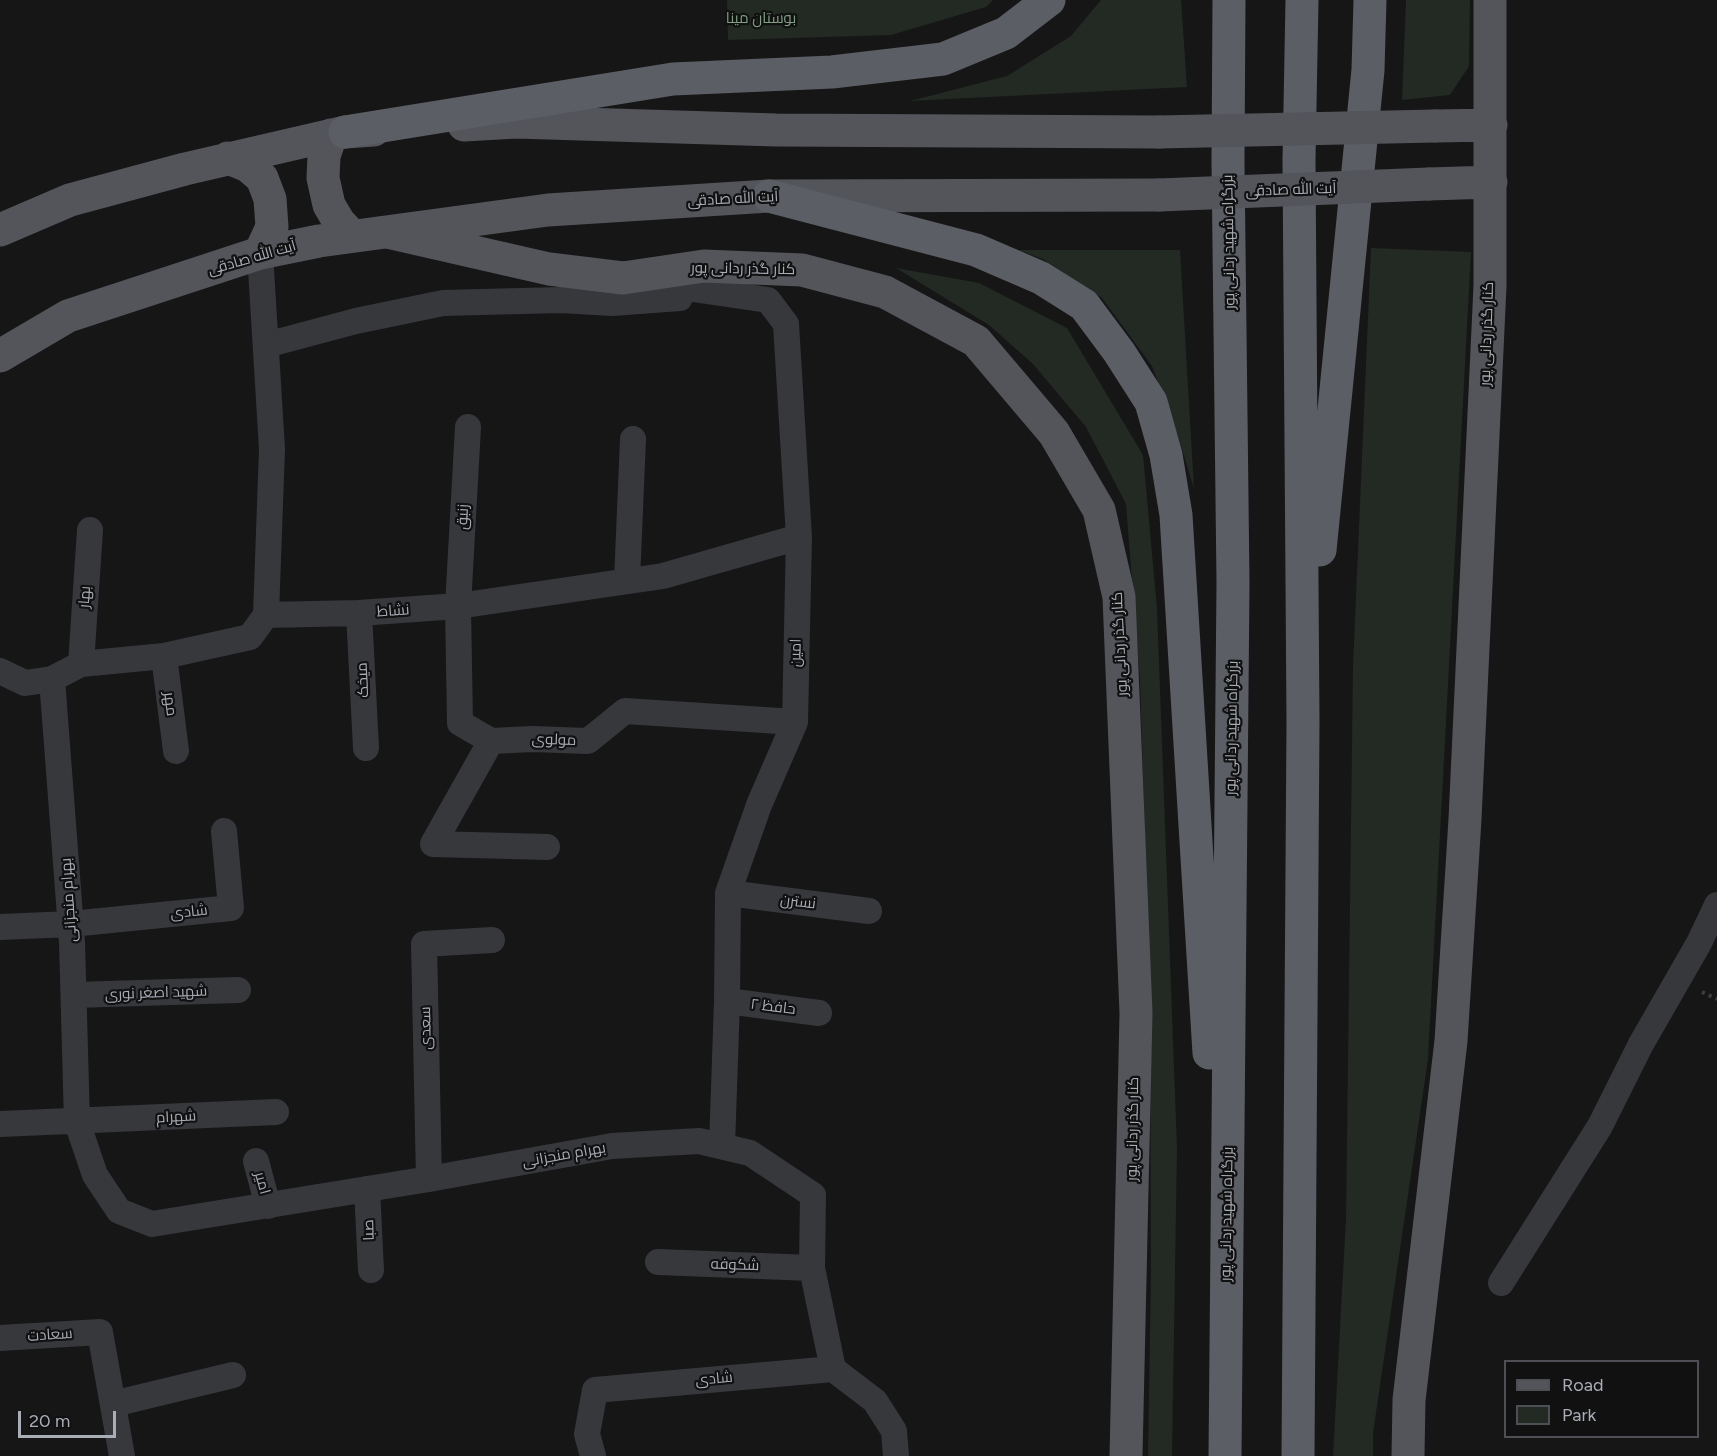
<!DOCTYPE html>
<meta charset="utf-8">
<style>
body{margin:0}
#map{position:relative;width:1717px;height:1456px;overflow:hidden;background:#161617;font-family:Figtree,sans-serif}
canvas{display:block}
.legend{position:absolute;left:1504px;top:1360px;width:195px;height:78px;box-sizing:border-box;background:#111112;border:2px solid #4e4f54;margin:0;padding:8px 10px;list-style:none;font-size:18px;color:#a9adb6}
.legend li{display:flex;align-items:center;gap:12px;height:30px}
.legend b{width:30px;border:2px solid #4e4f54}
.scale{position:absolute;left:18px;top:1411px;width:98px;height:27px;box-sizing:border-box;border:3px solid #a9adb6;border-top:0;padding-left:8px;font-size:18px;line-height:21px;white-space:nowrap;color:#a9adb6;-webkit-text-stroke:4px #111112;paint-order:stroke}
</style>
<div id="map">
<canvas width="1717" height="1456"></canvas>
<ul class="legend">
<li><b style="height:8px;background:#53555b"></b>Road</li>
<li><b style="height:16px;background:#222a23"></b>Park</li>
</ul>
<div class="scale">20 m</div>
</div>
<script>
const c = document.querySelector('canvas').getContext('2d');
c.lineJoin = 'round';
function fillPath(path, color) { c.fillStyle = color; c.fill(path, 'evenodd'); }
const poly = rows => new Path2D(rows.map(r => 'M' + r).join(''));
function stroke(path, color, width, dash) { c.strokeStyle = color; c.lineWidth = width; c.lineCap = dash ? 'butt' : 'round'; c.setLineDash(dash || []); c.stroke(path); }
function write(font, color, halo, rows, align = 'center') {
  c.font = font + ' Figtree,Cairo,sans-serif'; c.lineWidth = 4.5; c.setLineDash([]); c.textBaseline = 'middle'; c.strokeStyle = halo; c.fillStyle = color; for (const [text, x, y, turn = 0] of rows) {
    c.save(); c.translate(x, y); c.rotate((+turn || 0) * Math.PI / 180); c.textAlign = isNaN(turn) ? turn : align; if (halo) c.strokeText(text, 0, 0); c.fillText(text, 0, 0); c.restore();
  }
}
fillPath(poly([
 [727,0,993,0,986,7,891,35,728,40],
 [1101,0,1181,0,1187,87,910,101,1007,76,1071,36],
 [1406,0,1470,0,1469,66,1450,95,1402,100],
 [1371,248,1471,252,1428,1059,1373,1433,1373,1456,1333,1456,1346,1219,1353,666],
 [1018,250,1180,250,1194,489,1178,436,1152,366,1102,298,1043,259],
 [896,268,979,283,1067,328,1143,455,1157,609,1177,1148,1172,1456,1148,1456,1151,1275,1150,995,1140,681,1126,504,1086,427,1033,364,989,325]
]), '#222a23');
stroke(poly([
 [1702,992,1717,999]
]), '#3d3f43', 4, [3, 4.5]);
stroke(poly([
 [260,253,272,449,266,615],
 [645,282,768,300,786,324,799,537,795,722,759,805,728,893,727,1001,722,1146],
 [266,345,356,321,443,303,561,300,612,303,680,298],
 [468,427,458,606,460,723,491,741,532,739,588,741,625,711,795,722],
 [627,581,633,439],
 [359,613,366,748],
 [164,656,176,751],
 [81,664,90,530],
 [0,671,25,683,52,679,81,664,164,656,250,637,266,615,359,613,458,606,663,576,799,537],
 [52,679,72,942,77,1122,95,1175,119,1211,152,1224,429,1179,612,1146,699,1141,750,1153,813,1195,812,1268,833,1369,875,1401,894,1431,896,1456],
 [491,741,433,844,547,847],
 [728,893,869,911],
 [0,927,71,924,231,908,224,831],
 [74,995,238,990],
 [727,1001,819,1013],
 [0,1124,276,1112],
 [256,1161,268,1206],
 [429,1179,424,944,492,940],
 [367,1189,371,1270],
 [658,1262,812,1268],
 [1501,1283,1600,1126,1641,1044,1699,943,1717,905],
 [0,1338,100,1332,122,1456],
 [113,1404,233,1375],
 [593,1456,587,1434,595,1390,833,1369]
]), '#37383c', 26);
stroke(poly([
 [464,125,516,122,776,130,1159,132],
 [1435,126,1491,125],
 [331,135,324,156,323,178,329,205,339,222,352,236],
 [228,158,248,166,262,178,270,199,272,227,260,253],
 [1429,184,1491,182],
 [0,230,70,200,185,169,345,132,374,130],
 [387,232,549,269,623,278,704,266,802,270,885,292,976,341,1054,433,1099,510,1119,597,1136,1013,1126,1456],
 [0,356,68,316,260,253,319,241,548,210,769,196,1159,195],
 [1408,1456,1409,1400,1451,1041,1465,819,1490,286,1490,0]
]), '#53555b', 33);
stroke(poly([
 [345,132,673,79,832,72,943,59,1006,33,1049,0],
 [769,196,976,250,1041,278,1084,305,1119,352,1151,402,1166,455,1176,515,1209,1053],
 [1320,550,1368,70,1370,0],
 [1225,1456,1233,583,1228,162,1229,0],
 [1298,1456,1303,722,1299,160,1302,0]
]), '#5b5e64', 33);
stroke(poly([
 [1159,132,1435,126],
 [1159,195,1429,184]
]), '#53555b', 33);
write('15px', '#81a083', '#111112', [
 ["بوستان مینا",761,19]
]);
write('15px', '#a9adb6', '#111112', [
 ["آیت الله صادقی",1291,190,-2],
 ["آیت الله صادقی",733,199,-3],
 ["بزرگراه شهید ردانی پور",1229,242,-91],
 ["آیت الله صادقی",252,258,-16],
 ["کنار گذر ردانی پور",743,269,1],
 ["کنار گذر ردانی پور",1487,334,-88],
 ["زنبق",463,517,-87],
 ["بهار",85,597,-86],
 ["نشاط",393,611,-4],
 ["کنار گذر ردانی پور",1120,644,-93],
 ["امین",796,653,-89],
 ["میخک",363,680,-93],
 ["مهر",170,704,83],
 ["بزرگراه شهید ردانی پور",1232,728,-89],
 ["مولوی",554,740,2],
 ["بهرام منجزانی",69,900,-94],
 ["نسترن",798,902,7],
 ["شادی",189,912,-6],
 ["شهید اصغر نوری",156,993,-2],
 ["حافظ ۲",773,1007,7],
 ["سعدی",426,1028,-91],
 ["شهرام",176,1117,-3],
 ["کنار گذر ردانی پور",1133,1129,-89],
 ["بهرام منجزانی",564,1155,-10],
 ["امیر",262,1183,75],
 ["بزرگراه شهید ردانی پور",1227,1214,-89],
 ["صبا",369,1230,-92],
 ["شکوفه",735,1265,2],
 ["سعادت",50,1335,-4],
 ["شادی",714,1379,-5]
]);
</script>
